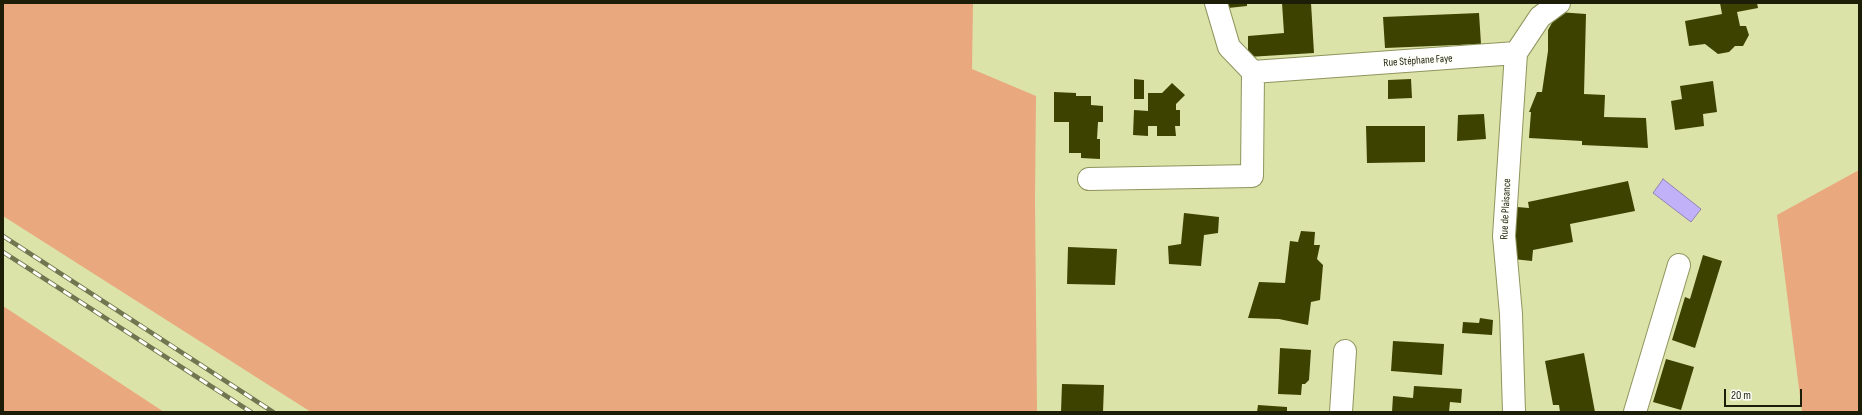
<!DOCTYPE html>
<meta charset="utf-8">
<style>
body{margin:0}
#map{position:relative;width:1862px;height:415px;overflow:hidden;background:#dce3a9;font-family:"Sofia Sans Condensed",sans-serif}
canvas{display:block}
.frame{position:absolute;inset:0;border:4px solid #1d1e08;pointer-events:none}
.scale{position:absolute;left:1724px;top:389px;width:78px;height:18px;box-sizing:border-box;border:2px solid #1d1e08;border-top:0;padding-left:5px;font-size:12px;line-height:14px;white-space:nowrap;color:#1d1e08;-webkit-text-stroke:3px #fefff9;paint-order:stroke}
</style>
<div id="map">
<canvas width="1862" height="415"></canvas>
<div class="frame"></div>
<div class="scale">20 m</div>
</div>
<script>
const c = document.querySelector('canvas').getContext('2d');
c.lineJoin = 'round';
function fillPath(path, color) { c.fillStyle = color; c.fill(path, 'evenodd'); }
const poly = rows => new Path2D(rows.map(r => 'M' + r).join(''));
function stroke(path, color, width, dash) { c.strokeStyle = color; c.lineWidth = width; c.lineCap = dash ? 'butt' : 'round'; c.setLineDash(dash || []); c.stroke(path); }
function write(font, color, halo, rows, align = 'center') {
  c.font = font + ' "Sofia Sans Condensed",sans-serif'; c.lineWidth = 4; c.setLineDash([]); c.textBaseline = 'middle'; c.strokeStyle = halo; c.fillStyle = color; for (const [text, x, y, turn = 0] of rows) {
    c.save(); c.translate(x, y); c.rotate((+turn || 0) * Math.PI / 180); c.textAlign = isNaN(turn) ? turn : align; if (halo) c.strokeText(text, 0, 0); c.fillText(text, 0, 0); c.restore();
  }
}
fillPath(poly([
 [3,3,973,3,972,69,1036,96,1035,201,1037,412,311,412,3,216],
 [1859,170,1859,412,1802,412,1777,215],
 [3,306,164,412,3,412]
]), '#e9a87e');
const water = poly([
 [1663,179,1701,209,1691,222,1653,193,1663,179]
]);
fillPath(water, '#c0b1f9');
stroke(water, '#8f85b1', 1);
fillPath(poly([
 [1227,3,1247,3,1247,6,1228,8],
 [1282,3,1311,3,1314,53,1248,57,1248,36,1284,33],
 [1720,3,1757,3,1758,8,1737,12,1740,26,1746,26,1749,35,1743,46,1735,46,1729,52,1718,54,1705,44,1689,46,1685,21,1722,14],
 [1558,12,1586,14,1584,94,1605,95,1604,117,1646,118,1648,148,1582,145,1582,141,1529,138,1531,112,1529,112,1537,92,1542,92,1548,51,1548,30],
 [1479,13,1481,44,1385,48,1383,17],
 [1134,79,1144,80,1144,99,1134,99],
 [1411,79,1412,98,1388,99,1388,80],
 [1713,81,1717,112,1703,114,1704,126,1675,130,1671,101,1682,99,1680,86],
 [1172,83,1185,95,1176,104,1176,110,1180,110,1180,126,1175,126,1176,136,1157,136,1157,126,1148,126,1148,136,1133,135,1134,110,1148,111,1148,93,1162,93],
 [1054,92,1076,93,1076,96,1091,96,1091,105,1103,106,1103,122,1098,122,1097,139,1100,139,1100,159,1081,158,1081,153,1069,153,1069,122,1054,122],
 [1484,114,1486,139,1457,141,1458,115],
 [1366,126,1425,126,1425,162,1367,163],
 [1628,181,1635,211,1570,224,1573,242,1533,250,1532,261,1513,259,1517,207,1529,208,1528,202],
 [1184,213,1219,217,1218,233,1204,235,1201,266,1169,264,1168,246,1181,244],
 [1301,231,1315,232,1314,245,1320,245,1317,259,1323,265,1320,300,1311,302,1308,325,1279,319,1248,318,1259,282,1285,283,1290,241,1298,242],
 [1068,247,1117,249,1115,285,1067,284],
 [1703,255,1722,261,1695,348,1672,340,1685,297,1690,299],
 [1480,318,1493,320,1492,335,1462,333,1463,322,1479,323],
 [1393,341,1444,344,1442,375,1391,371],
 [1280,348,1311,350,1309,380,1305,384,1302,384,1301,395,1278,394],
 [1584,353,1595,412,1560,412,1559,405,1553,405,1545,361],
 [1666,359,1694,367,1681,410,1653,402],
 [1062,384,1104,385,1103,412,1061,412],
 [1414,386,1462,389,1461,403,1450,402,1449,412,1392,412,1393,396,1413,398],
 [1258,405,1287,407,1287,412,1257,412]
]), '#3e4200');
const minor = poly([
 [1216,3,1229,47,1253,72],
 [1089,179,1252,176,1253,72,1516,53,1540,17,1559,3],
 [1341,412,1345,351],
 [1514,412,1511,314,1504,236,1516,53],
 [1635,412,1679,265]
]);
stroke(minor, '#8f955d', 24);
stroke(minor, '#fff', 22);
const rail = poly([
 [3,236,273,412],
 [3,252,251,412]
]);
stroke(rail, '#727650', 4.5);
stroke(rail, '#fefff9', 3, [9]);
write('11px', '#1d1e08', '#fefff9', [
 ["Rue Stéphane Faye",1418,61,-4],
 ["Rue de Plaisance",1506,209,-87]
]);
</script>
